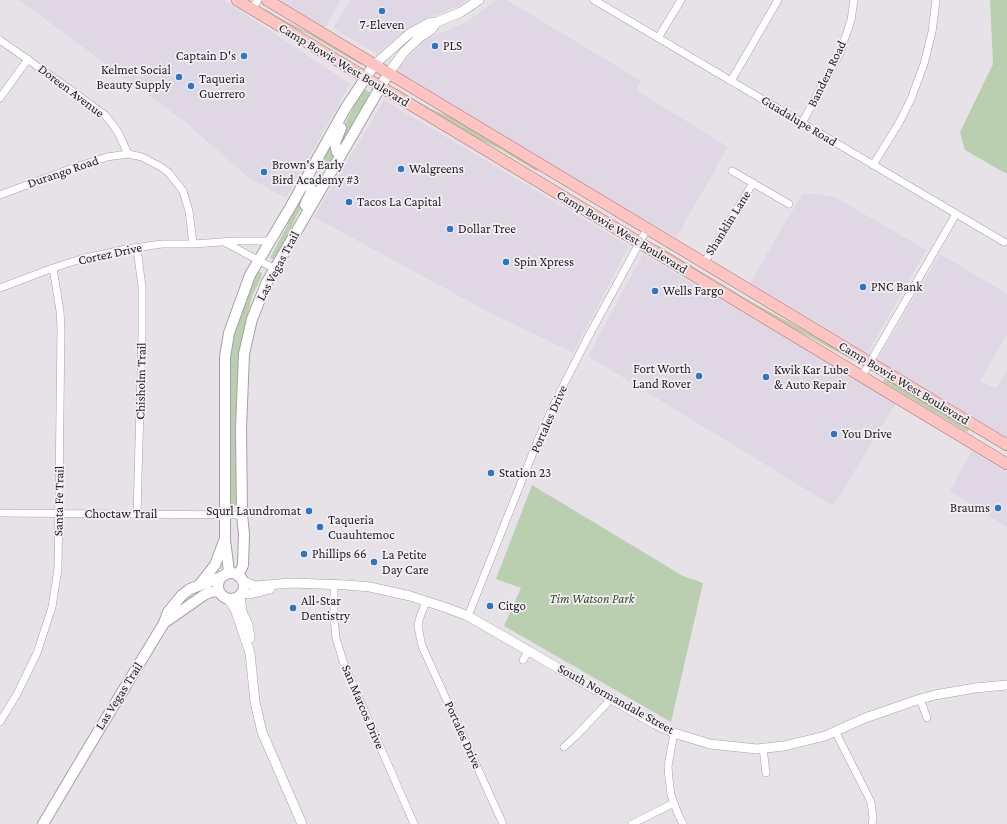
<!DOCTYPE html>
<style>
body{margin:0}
canvas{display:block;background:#e6e2e7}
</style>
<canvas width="1007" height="824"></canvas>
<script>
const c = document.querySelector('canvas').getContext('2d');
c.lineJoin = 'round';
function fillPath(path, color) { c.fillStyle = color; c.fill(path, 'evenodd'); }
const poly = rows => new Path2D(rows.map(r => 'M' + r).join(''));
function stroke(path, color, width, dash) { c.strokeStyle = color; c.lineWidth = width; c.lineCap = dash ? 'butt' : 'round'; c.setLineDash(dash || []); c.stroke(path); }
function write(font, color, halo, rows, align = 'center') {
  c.font = font + ' "Crimson Pro",serif'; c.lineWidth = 3.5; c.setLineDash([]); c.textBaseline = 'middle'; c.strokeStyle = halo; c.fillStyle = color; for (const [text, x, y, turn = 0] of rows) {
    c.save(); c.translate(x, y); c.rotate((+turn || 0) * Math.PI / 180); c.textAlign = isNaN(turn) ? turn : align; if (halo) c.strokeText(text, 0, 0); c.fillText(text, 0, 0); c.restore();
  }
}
fillPath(poly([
 [19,0,224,0,350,84,286,198,248,177,185,122],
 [278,0,341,0,324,28],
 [351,0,466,0,459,6,422,20,398,36,377,54,333,28],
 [496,0,507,0,641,81,636,90,728,147,676,238,391,73,425,40,467,22],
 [384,100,629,246,573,353,485,310,314,217],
 [803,193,833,196,926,250,867,354,748,286],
 [643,254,896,403,833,506,588,356],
 [940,254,1007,294,1007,335,980,381,996,388,1007,369,1007,439,876,362],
 [972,451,1007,472,1007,527,950,491]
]), '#dfd7e3');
fillPath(poly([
 [990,0,1007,0,1007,174,965,150,960,132,993,64],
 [265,9,280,18,320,38,362,63,361,65,308,34,287,24,265,11],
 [393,87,431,109,453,118,538,169,536,171,500,149,476,138,392,88],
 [364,89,371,93,343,143,340,145,339,137,361,91],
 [330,146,334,157,326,171,318,167],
 [307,188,303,205,296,217,285,242,275,260,270,258,287,226,294,207],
 [657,245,750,301,809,333,853,359,852,360,808,336,791,328,656,246],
 [258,271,262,273,261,278,252,296,239,353,237,505,231,505,230,355,233,333,247,292],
 [885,378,969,429,967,432,883,382],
 [532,485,683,576,703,583,671,722,504,626,521,588,496,579]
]), '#b9cfaf');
const minor = poly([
 [594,0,1004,242],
 [252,9,258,0],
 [658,38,681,0],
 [0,40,71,90,105,115,113,125,119,134,128,154],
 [731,81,778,0],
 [0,98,28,59],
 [802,123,840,53,851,20,854,0],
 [873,165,899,123,911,99,924,64,932,32,936,0],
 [732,171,789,204],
 [0,195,70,169,107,157,128,154,142,157,161,167,169,173,183,191,189,211,193,244],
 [224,242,275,269],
 [137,248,142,287,142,335,137,514],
 [704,263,753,183],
 [0,288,53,268,81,259,126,249,162,244,193,244,235,241,269,241],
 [862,376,956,214],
 [0,513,242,515],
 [334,584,334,618,336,638,344,664,414,824],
 [426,601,419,620,418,627,422,646,503,824],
 [468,616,538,440,559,394,587,339,647,229],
 [523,660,529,650],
 [920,699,927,718],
 [0,722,17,694,37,653,52,607,58,569,61,329,60,311,53,268],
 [835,731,871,802,873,818,872,824],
 [674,733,668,766,669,779,671,795,678,814,683,824],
 [564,747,576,736,612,698],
 [763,748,766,773],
 [632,824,674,803]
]);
const tertiary = poly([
 [374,65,409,34,429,23,437,22,461,12,479,0],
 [388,74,404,52,420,37,431,30,437,22],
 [242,581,255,586,291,583,347,585,370,587,410,596,447,608,468,616,655,724,674,733,710,744,757,749,784,746,825,736,865,718,920,699,935,695,975,688,1007,685],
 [242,593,250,594,270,589],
 [240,596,242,612,248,625,250,638],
 [227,598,232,604,236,612,250,653,255,702,262,732,302,824]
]);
const secondary = poly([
 [341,155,337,152,335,143,341,128],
 [304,181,312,190,305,205],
 '218 586a13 13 0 1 1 26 0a13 13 0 1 1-26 0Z',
 [225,575,229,572,225,540,225,357,229,333,250,275,291,206,345,109,374,65],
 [238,576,243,565,244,534,242,515,241,429,244,354,252,319,267,282,388,74],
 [200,584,215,565,224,541],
 [164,623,168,612,182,595,190,589,221,577],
 [43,824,96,735,164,623,204,595,210,592,218,591]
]);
const primary = poly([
 [237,0,1007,464],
 [267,0,1007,445]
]);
stroke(minor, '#a5a1a7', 8);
stroke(tertiary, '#a5a1a7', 10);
stroke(secondary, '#a5a1a7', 12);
stroke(primary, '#af706e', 12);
stroke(minor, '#fff', 7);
stroke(tertiary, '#fff', 9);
stroke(secondary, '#fff', 10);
stroke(primary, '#fdc4c1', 11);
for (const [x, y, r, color] of [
 [382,11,4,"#2d75c6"],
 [435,46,4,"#2d75c6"],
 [244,56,4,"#2d75c6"],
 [179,77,4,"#2d75c6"],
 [191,86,4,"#2d75c6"],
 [401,169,4,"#2d75c6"],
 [264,172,4,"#2d75c6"],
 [349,202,4,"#2d75c6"],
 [450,229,4,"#2d75c6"],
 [506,262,4,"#2d75c6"],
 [863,287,4,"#2d75c6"],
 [655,291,4,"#2d75c6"],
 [699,376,4,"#2d75c6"],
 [766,377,4,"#2d75c6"],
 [834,434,4,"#2d75c6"],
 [491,473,4,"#2d75c6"],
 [998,508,4,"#2d75c6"],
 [309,511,4,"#2d75c6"],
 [320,527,4,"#2d75c6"],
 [304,554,4,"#2d75c6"],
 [374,562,4,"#2d75c6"],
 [490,606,4,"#2d75c6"],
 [293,608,4,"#2d75c6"]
]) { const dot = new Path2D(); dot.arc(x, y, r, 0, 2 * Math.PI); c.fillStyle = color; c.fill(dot); stroke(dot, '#f3eff5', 1.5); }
write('13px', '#1f1e1f', '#f3eff5', [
 ["7-Eleven",382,25,"center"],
 ["PLS",443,46],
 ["Captain D's",236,56,"right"],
 ["Kelmet Social",171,70,"right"],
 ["Beauty Supply",171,85,"right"],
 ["Taqueria",199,79],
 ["Guerrero",199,94],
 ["Brown's Early",272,165],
 ["Bird Academy #3",272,180],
 ["Walgreens",409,169],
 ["Tacos La Capital",357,202],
 ["Dollar Tree",458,229],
 ["Spin Xpress",514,262],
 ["PNC Bank",871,287],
 ["Wells Fargo",663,291],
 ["Fort Worth",691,369,"right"],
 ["Land Rover",691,384,"right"],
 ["Kwik Kar Lube",774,370],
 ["& Auto Repair",774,385],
 ["You Drive",842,434],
 ["Station 23",499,473],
 ["Braums",990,508,"right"],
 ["Squrl Laundromat",301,511,"right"],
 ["Taqueria",328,520],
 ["Cuauhtemoc",328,535],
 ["Phillips 66",312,554],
 ["La Petite",382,555],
 ["Day Care",382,570],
 ["All-Star",301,601],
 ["Dentistry",301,616],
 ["Citgo",498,606]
], 'left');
write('13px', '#1f1e1f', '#f3eff5', [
 ["Camp Bowie West Boulevard",344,65,31],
 ["Bandera Road",827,74,-64],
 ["Doreen Avenue",71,91,37],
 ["Guadalupe Road",799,121,31],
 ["Durango Road",63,172,-19],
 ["Shanklin Lane",728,223,-58],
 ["Camp Bowie West Boulevard",622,232,31],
 ["Cortez Drive",110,254,-12],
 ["Las Vegas Trail",278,266,-62],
 ["Chisholm Trail",141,381,-89],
 ["Camp Bowie West Boulevard",904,383,31],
 ["Portales Drive",549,419,-66],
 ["Santa Fe Trail",59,501,-89],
 ["Choctaw Trail",121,514],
 ["Las Vegas Trail",119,696,-58],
 ["South Normandale Street",616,699,29],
 ["San Marcos Drive",363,707,67],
 ["Portales Drive",463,735,66]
]);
write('italic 13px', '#2f4f1e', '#f3eff5', [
 ["Tim Watson Park",592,599]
]);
</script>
